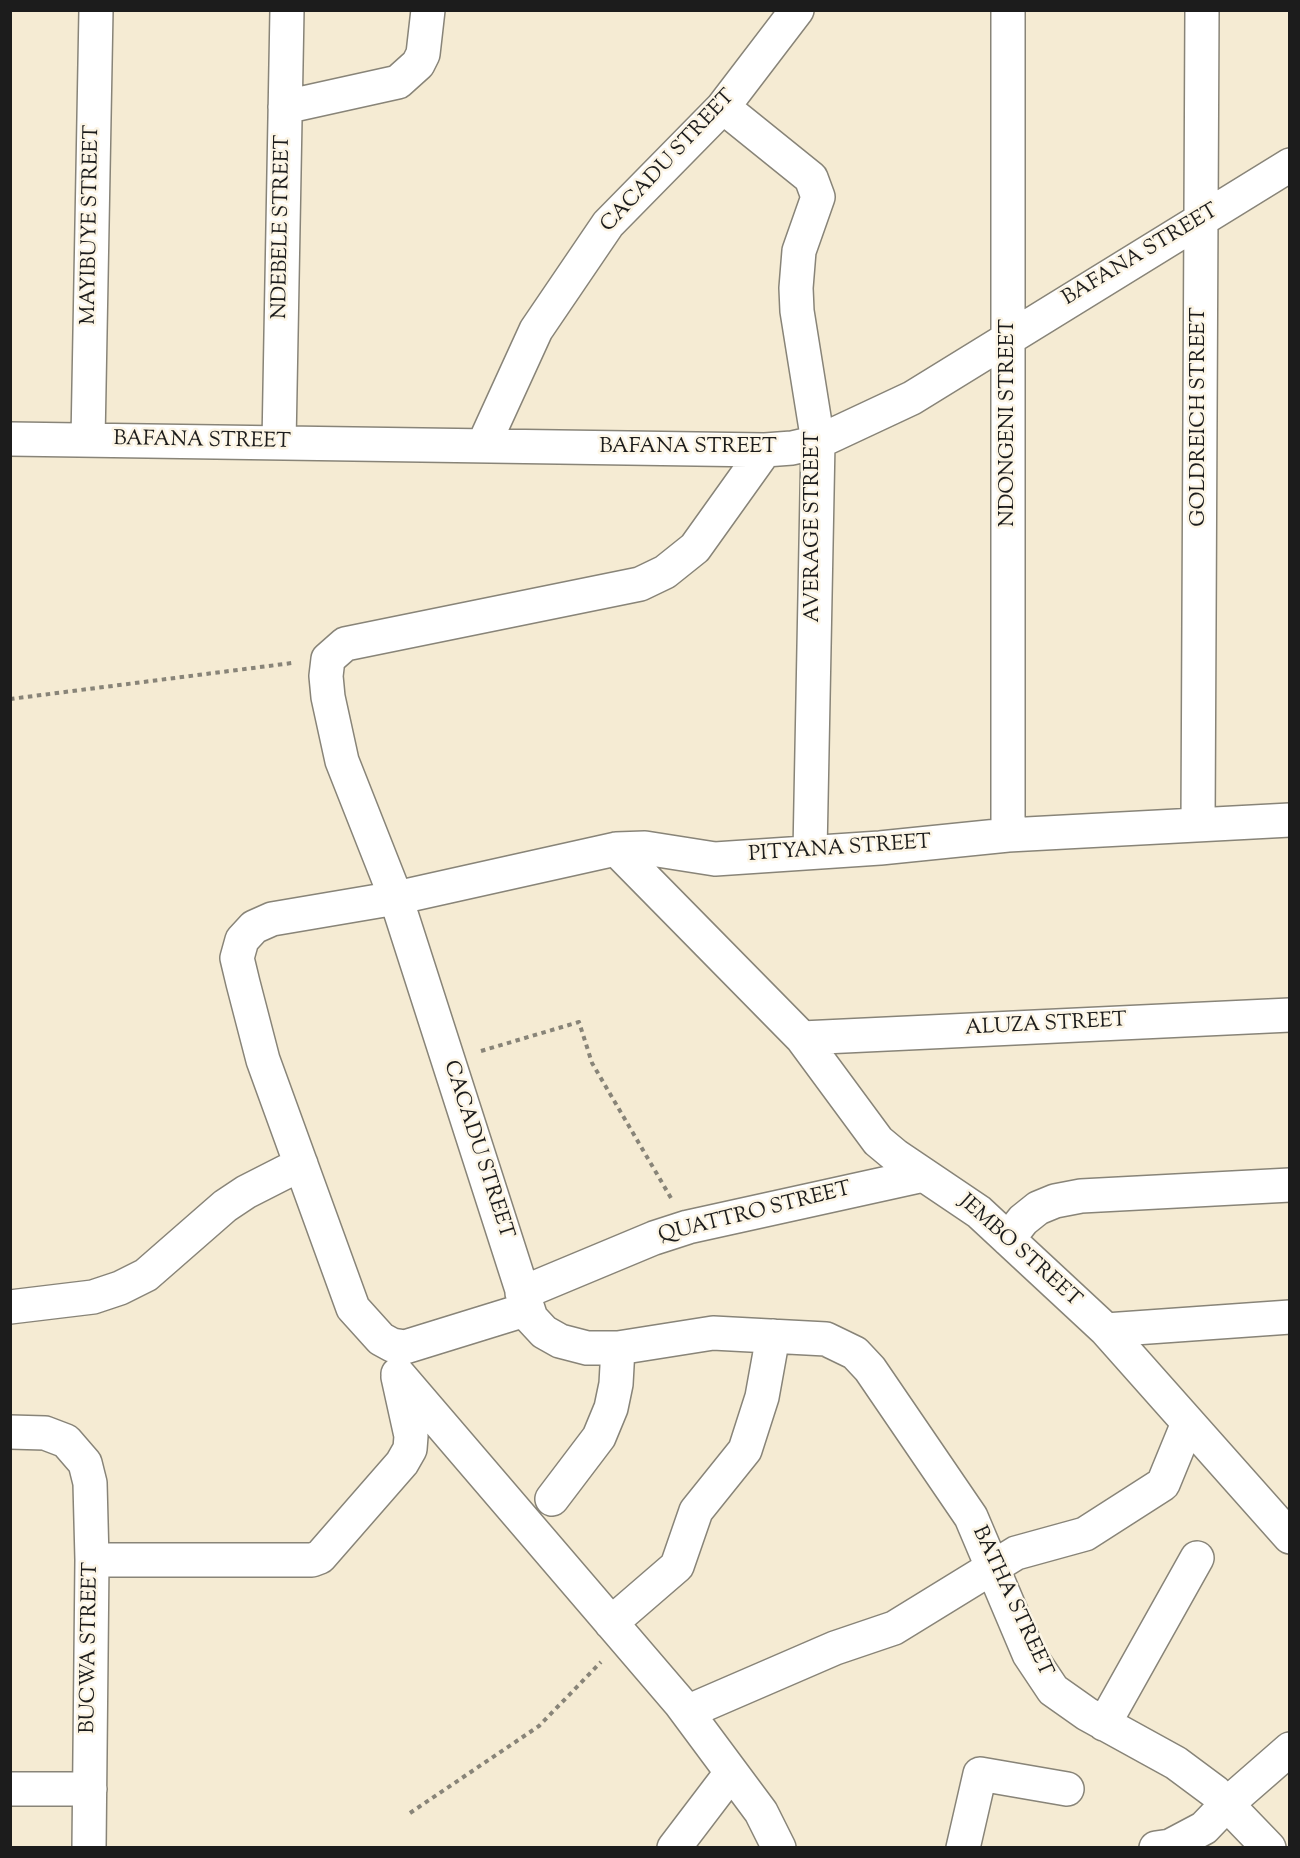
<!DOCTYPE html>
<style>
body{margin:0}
#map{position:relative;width:1300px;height:1858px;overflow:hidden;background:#f5ebd3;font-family:"Sorts Mill Goudy",serif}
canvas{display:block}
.frame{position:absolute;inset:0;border:12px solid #1c1c1c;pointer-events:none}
</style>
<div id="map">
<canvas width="1300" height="1858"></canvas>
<div class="frame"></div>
</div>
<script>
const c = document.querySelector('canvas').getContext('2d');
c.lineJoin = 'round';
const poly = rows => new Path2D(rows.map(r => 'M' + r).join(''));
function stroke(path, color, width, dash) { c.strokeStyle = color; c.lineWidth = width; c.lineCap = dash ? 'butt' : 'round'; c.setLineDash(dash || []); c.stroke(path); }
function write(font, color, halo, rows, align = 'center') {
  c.font = font + ' "Sorts Mill Goudy",serif'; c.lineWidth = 5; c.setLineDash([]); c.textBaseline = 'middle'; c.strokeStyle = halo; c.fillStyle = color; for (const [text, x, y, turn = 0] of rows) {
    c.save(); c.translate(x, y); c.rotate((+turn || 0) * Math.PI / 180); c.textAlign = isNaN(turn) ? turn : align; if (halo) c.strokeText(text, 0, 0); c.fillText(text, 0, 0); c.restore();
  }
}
const minor = poly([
 [285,107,398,82,418,64,423,54,428,10],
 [723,107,811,178,818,197,799,251,796,288,797,311,818,442,810,852],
 [10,439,765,450,792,448,818,442,912,398,1290,165],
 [88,440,96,10],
 [279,443,287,10],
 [483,446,536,330,608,224,723,107,797,10],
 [765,450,695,548,665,572,640,584,345,644,328,659,326,676,328,697,342,761,396,898,531,1318,544,1332,560,1341,587,1348,618,1348,713,1333,826,1339,855,1353,870,1369,971,1517,1029,1654,1053,1690,1087,1714,1176,1763,1215,1792,1269,1848],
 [1198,823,1202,10],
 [1008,835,1008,10],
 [616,849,802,1038,878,1141,896,1156,979,1212,1106,1330,1290,1537],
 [802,1038,1290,1015],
 [1008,1239,1023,1220,1038,1208,1055,1201,1081,1196,1290,1185],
 [522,1293,654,1238,688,1227,924,1175],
 [10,1307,93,1297,120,1288,146,1275,225,1206,246,1192,301,1164],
 [528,1309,405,1347,392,1345,381,1339,353,1308,263,1060,243,983,237,958,242,940,254,927,272,919,396,898,616,849,645,848,715,859,880,848,1008,835,1290,820],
 [1106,1330,1290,1317],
 [398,1374,680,1703,761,1812,779,1848],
 [10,1432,45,1433,66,1441,85,1463,90,1483,92,1560,89,1848],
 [552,1499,599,1437,611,1408,616,1384,618,1348],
 [92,1560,312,1560,320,1557,402,1463,410,1449,411,1436,398,1377],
 [611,1623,677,1566,696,1511,745,1450,762,1397,773,1336],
 [687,1712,835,1648,894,1628,1016,1553,1085,1534,1163,1484,1188,1423],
 [1104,1724,1197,1558],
 [10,1789,90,1789],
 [674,1848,731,1773],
 [963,1848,980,1774,1067,1789],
 [1156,1848,1170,1846,1204,1828,1227,1804,1290,1749]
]);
stroke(minor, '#888478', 36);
stroke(poly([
 [10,699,292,663],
 [481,1051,579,1022,592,1063,671,1198],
 [410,1813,539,1726,601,1662]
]), '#888478', 4, [4.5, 4.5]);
stroke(minor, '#fff', 33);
write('21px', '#1c1c1c', '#fcf5e5', [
 ["CACADU STREET",669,162,-47],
 ["MAYIBUYE STREET",92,225,-89],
 ["NDEBELE STREET",283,227,-89],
 ["BAFANA STREET",1141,256,-31],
 ["GOLDREICH STREET",1200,417,-90],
 ["NDONGENI STREET",1009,423,-90],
 ["BAFANA STREET",202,442,1],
 ["BAFANA STREET",688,448],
 ["AVERAGE STREET",814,527,-90],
 ["PITYANA STREET",840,850,-4],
 ["ALUZA STREET",1046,1026,-3],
 ["CACADU STREET",477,1150,72],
 ["QUATTRO STREET",755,1214,-14],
 ["JEMBO STREET",1019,1252,42],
 ["BATHA STREET",1011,1602,65],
 ["BUCWA STREET",91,1648,-89]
]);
</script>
